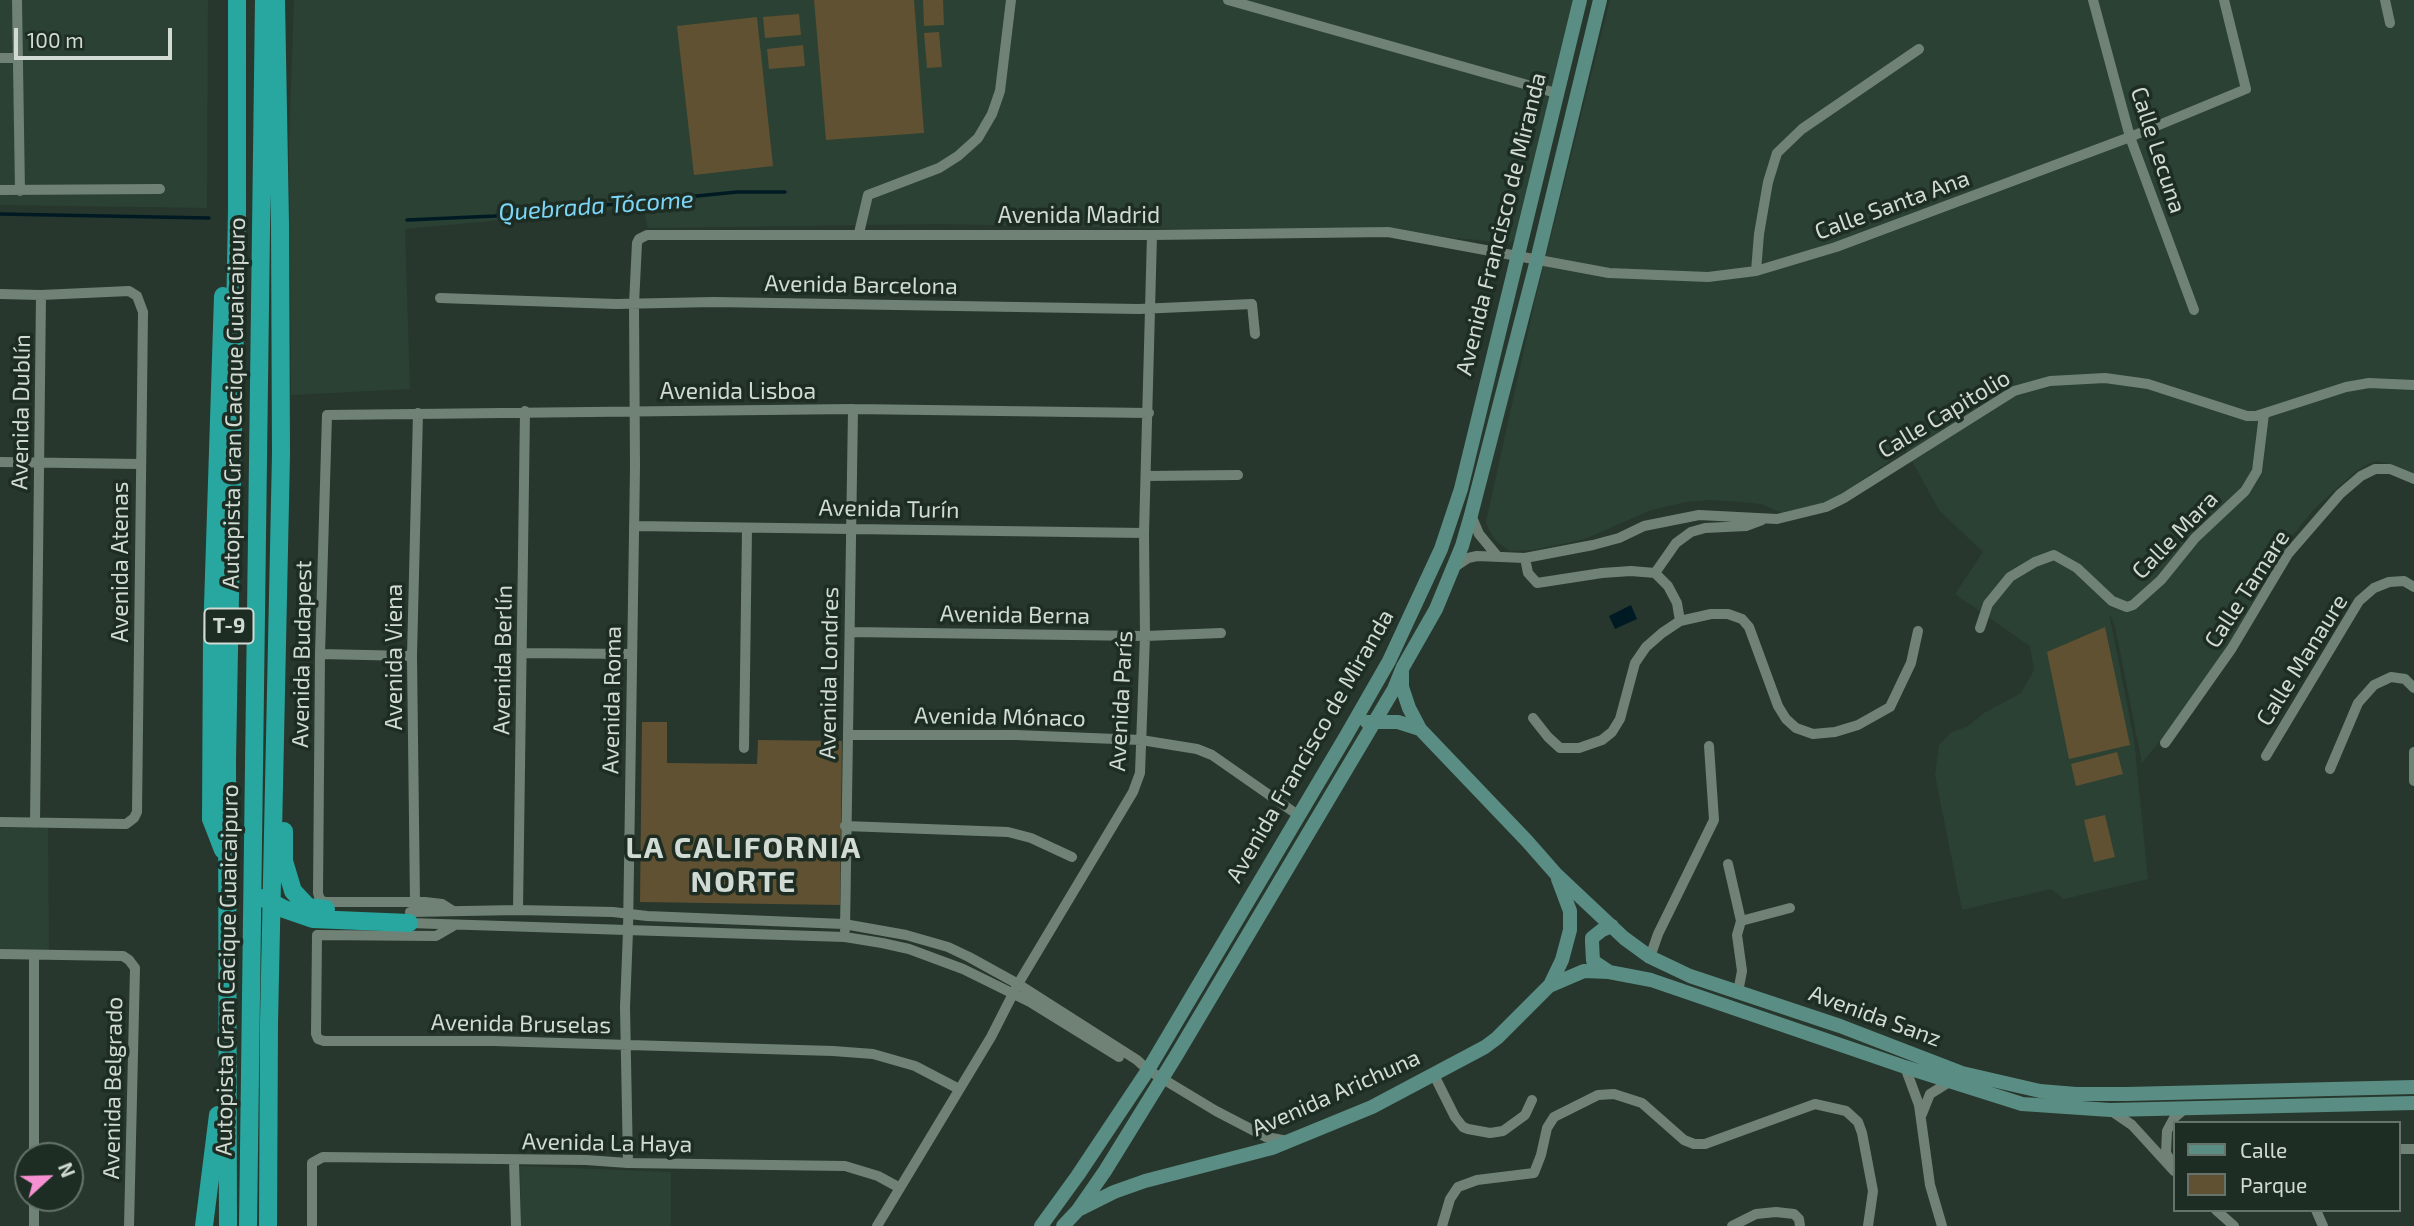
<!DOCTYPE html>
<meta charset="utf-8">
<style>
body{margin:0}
#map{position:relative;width:2414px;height:1226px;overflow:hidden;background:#28372d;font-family:"Exo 2",sans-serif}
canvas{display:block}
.legend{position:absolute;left:2173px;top:1121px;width:228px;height:91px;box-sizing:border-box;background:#1e2d23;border:2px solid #66736a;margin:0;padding:9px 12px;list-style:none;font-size:21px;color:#d1dbd4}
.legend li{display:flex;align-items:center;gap:14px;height:35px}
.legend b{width:35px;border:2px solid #66736a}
.north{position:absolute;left:14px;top:1142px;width:70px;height:70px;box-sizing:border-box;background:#1e2d23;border:2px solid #66736a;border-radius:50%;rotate:68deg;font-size:19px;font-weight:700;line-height:28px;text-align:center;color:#d1dbd4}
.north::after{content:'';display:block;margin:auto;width:24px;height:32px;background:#f591d2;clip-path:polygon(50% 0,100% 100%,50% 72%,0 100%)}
.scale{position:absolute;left:14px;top:28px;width:158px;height:32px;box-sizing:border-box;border:4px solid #d1dbd4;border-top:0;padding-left:9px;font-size:21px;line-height:24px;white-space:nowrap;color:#d1dbd4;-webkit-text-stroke:5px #1e2d23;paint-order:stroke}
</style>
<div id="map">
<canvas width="2414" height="1226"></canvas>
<ul class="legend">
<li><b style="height:9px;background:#5a8d83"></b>Calle</li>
<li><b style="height:19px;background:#605132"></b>Parque</li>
</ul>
<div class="north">N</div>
<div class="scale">100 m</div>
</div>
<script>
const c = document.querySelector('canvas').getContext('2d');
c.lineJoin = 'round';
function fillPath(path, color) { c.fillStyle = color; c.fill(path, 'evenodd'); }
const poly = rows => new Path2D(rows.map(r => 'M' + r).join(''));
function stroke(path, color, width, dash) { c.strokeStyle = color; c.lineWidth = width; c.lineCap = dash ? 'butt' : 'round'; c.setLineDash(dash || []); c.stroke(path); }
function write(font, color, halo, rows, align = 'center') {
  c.font = font + ' "Exo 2",sans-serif'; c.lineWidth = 7; c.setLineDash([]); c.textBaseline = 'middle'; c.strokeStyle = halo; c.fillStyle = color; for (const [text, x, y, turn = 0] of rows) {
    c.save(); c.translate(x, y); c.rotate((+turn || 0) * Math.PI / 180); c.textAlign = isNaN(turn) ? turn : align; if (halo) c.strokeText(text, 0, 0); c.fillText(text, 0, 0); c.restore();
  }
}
fillPath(poly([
 [0,0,208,0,207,208,0,205],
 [294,0,1573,0,1517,233,1515,239,1509,243,1414,234,941,224,648,228,643,207,405,229,410,389,291,395,289,145],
 [1610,0,2414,0,2414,475,2387,463,2376,461,2368,464,2355,472,2315,508,2293,535,2258,603,2184,711,2142,763,2115,626,2109,613,2134,740,2148,879,2064,899,2051,889,1962,910,1935,775,1939,745,1950,733,1968,726,1984,713,2021,693,2034,670,2030,646,1955,594,1983,552,1939,510,1906,450,1840,495,1821,504,1784,514,1761,504,1741,502,1710,500,1686,502,1651,510,1585,539,1533,550,1510,551,1496,541,1489,530,1486,522,1535,300],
 [0,828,48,828,49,950,0,950],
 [520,1166,671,1172,671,1226,521,1226]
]), '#2b4133');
fillPath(poly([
 [814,0,914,0,924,133,826,140],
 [923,0,943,0,944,25,924,26],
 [799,14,801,35,765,38,763,17],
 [757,17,773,166,694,175,677,26],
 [939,32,942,67,927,68,924,33],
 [803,45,805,66,769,69,767,49],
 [2105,627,2130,745,2069,759,2047,652],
 [642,722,667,722,667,763,757,764,758,740,842,741,840,905,640,902],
 [2117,752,2123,774,2076,786,2071,764],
 [2105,815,2115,857,2094,862,2084,820]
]), '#605132');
fillPath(poly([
 [1631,605,1637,619,1615,629,1609,616]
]), '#001a24');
stroke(poly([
 [0,214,209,218],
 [407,220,495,216,737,192,785,192]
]), '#001a24', 3.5);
stroke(poly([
 [17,0,20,191],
 [1228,0,1556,93],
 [2093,0,2130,137,2194,310],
 [2385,0,2390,23],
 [0,58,17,58],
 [0,190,160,189],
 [859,233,868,195,939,168,958,156,978,138,992,114,1000,91,1011,0],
 [1756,271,1759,234,1768,182,1777,153,1802,129,1919,49],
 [0,294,41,295,129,291,137,296,143,312,137,812,134,818,126,824,0,822],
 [440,298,616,304,714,302,1139,309,1252,304,1255,334],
 [0,462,140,464],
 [1146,476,1238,475],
 [1471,515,1479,534,1498,557],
 [634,526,1144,533],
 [1525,558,1528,573,1537,583,1602,573,1631,571,1655,573,1676,543,1691,532,1705,528,1746,526,1762,520],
 [1453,568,1468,558,1477,556,1525,558,1593,545,1619,538,1644,526,1699,515,1777,519,1826,507,1844,498,2014,391,2050,381,2105,378,2148,384,2247,416,2256,416,2346,387,2369,383,2414,385],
 [1655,573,1668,586,1677,603,1680,621],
 [1980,628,1988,604,2010,577,2035,562,2054,555,2077,568,2112,601,2127,607,2133,605,2161,580,2195,538,2245,491,2257,471,2264,414],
 [850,632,1145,636,1221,633],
 [523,653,632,654],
 [320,654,412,656],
 [1533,718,1548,737,1560,748,1579,748,1602,740,1612,732,1620,719,1635,663,1646,647,1662,633,1680,621,1711,614,1728,614,1742,619,1749,627,1778,706,1786,719,1796,728,1813,734,1835,732,1858,725,1890,707,1911,663,1918,631],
 [848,735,1016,735,1141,740,1197,749,1212,755,1298,815],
 [2165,743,2232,648,2288,554,2340,494,2361,476,2375,469,2390,469,2414,479],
 [744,748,747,528],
 [2414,752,2414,781],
 [2266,756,2359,601,2374,588,2389,582,2404,581,2414,587],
 [2330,769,2358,703,2374,685,2391,677,2405,679,2414,688],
 [35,823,41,295],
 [845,826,1008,832,1031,838,1072,857],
 [1728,864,1741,921,1737,935,1742,971,1738,992],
 [415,902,412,656,418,413],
 [518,910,525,411],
 [453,911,442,904,425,902,325,902,320,900,318,893,320,654,327,415,853,409,1149,413],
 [410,912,518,910,613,912,647,916,844,924,906,935,948,947,969,957,1018,984,1137,1060,1148,1070,1216,1111,1266,1137,1288,1141],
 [1741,921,1790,908],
 [409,923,845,937,882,943,909,949,963,969,1030,1002,1119,1057],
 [455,925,436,936,317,935,316,1034,318,1039,324,1041,493,1041,833,1051,873,1054,915,1066,959,1089],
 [845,930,853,409],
 [0,954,123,956,129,960,135,968,129,1226],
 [34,955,34,1156],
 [1650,957,1658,934,1714,820,1709,746],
 [1905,1067,1919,1105,1930,1185,1942,1226],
 [1434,1075,1455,1117,1463,1127,1468,1129,1490,1133,1503,1131,1525,1115,1532,1100],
 [2110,1110,2132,1125,2174,1171],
 [1922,1114,1930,1094,1951,1081],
 [2398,1149,2414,1149],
 [514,1161,516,1226],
 [628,1163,625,1007,628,931,635,467,634,304,637,243,639,239,647,235,1152,235,1388,232,1609,273,1708,277,1756,271,1836,247,2130,137,2246,89,2224,0],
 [2172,1163,2166,1153,2167,1131,2174,1118,2187,1107],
 [34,1198,34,1226],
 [2216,1210,2234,1226],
 [2316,1210,2323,1226],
 [312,1226,312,1163,323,1157,586,1160,628,1163,845,1166,878,1176,900,1188],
 [877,1226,991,1037,1018,984,1133,792,1140,773,1145,636,1144,533,1152,235],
 [1442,1226,1450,1199,1458,1187,1477,1180,1534,1173,1541,1155,1547,1128,1554,1117,1598,1095,1614,1094,1642,1103,1684,1140,1694,1144,1705,1144,1815,1104,1846,1111,1858,1122,1862,1133,1873,1191,1868,1226],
 [1732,1226,1756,1214,1776,1212,1794,1214,1799,1219,1800,1226]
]), '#708276', 10);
stroke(poly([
 [1402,672,1402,687,1409,708,1420,729,1527,841,1556,874,1624,938,1650,957,1690,976,1840,1026,1962,1073,2040,1091,2076,1094,2127,1094,2414,1087],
 [1367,722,1398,722,1420,729],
 [1608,971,1593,961,1592,942,1592,938,1602,930,1612,926],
 [1550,985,1562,960,1570,930,1570,911,1558,879],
 [1078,1210,1114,1192,1145,1181,1272,1148,1372,1107,1485,1047,1497,1038,1549,986,1584,971,1609,972,1651,980,1905,1067,2022,1104,2110,1110,2414,1103],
 [1041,1226,1078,1175,1148,1070,1346,736,1389,661,1441,549,1461,489,1580,0],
 [1063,1226,1078,1210,1105,1171,1176,1056,1394,689,1403,667,1436,609,1462,546,1471,515,1537,260,1600,0]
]), '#5a8d83', 14);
stroke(poly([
 [223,296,212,637,211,819,223,850],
 [284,831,284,861,293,891,308,907,326,909],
 [263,898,284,909,313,919,409,923],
 [204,1226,218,1115],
 [228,1226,227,760,237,211,237,0],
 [248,1226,264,0],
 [268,1226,269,1023,281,454,280,223,276,0]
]), '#28a7a1', 18);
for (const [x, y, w] of [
 [229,626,49]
]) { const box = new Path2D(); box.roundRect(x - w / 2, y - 17.5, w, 35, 5); c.fillStyle = '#1e2d23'; c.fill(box); stroke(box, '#d1dbd4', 2); }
write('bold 21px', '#d1dbd4', null, [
 ["T-9",229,626]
]);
write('23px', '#d1dbd4', '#1e2d23', [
 ["Calle Lecuna",2158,150,72],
 ["Calle Santa Ana",1892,205,-20],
 ["Avenida Madrid",1079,215],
 ["Avenida Francisco de Miranda",1501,224,-76],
 ["Avenida Barcelona",861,285,1],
 ["Avenida Lisboa",738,391],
 ["Autopista Gran Cacique Guaicaipuro",234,403,-89],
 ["Avenida Dublín",21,412,-89],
 ["Calle Capitolio",1944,414,-31],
 ["Avenida Turín",889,509,1],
 ["Calle Mara",2175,535,-46],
 ["Avenida Atenas",120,562,-90],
 ["Calle Tamare",2247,589,-57],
 ["Avenida Berna",1015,615,1],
 ["Avenida Budapest",302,654,-89],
 ["Avenida Viena",394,657,-90],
 ["Avenida Berlín",503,660,-89],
 ["Calle Manaure",2302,660,-58],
 ["Avenida Londres",829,673,-89],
 ["Avenida Roma",612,700,-89],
 ["Avenida París",1121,701,-87],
 ["Avenida Mónaco",1000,717,1],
 ["Avenida Francisco de Miranda",1310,746,-60],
 ["Autopista Gran Cacique Guaicaipuro",227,970,-89],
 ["Avenida Sanz",1875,1016,20],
 ["Avenida Bruselas",521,1024,1],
 ["Avenida Belgrado",113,1088,-89],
 ["Avenida Arichuna",1336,1093,-24],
 ["Avenida La Haya",607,1143,1]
]);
write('italic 24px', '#7dd6f8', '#1e2d23', [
 ["Quebrada Tócome",596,206,-4]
]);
c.letterSpacing = '2px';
write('bold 30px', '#d1dbd4', '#1e2d23', [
 ["LA CALIFORNIA",744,848],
 ["NORTE",744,882]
]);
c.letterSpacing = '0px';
</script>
